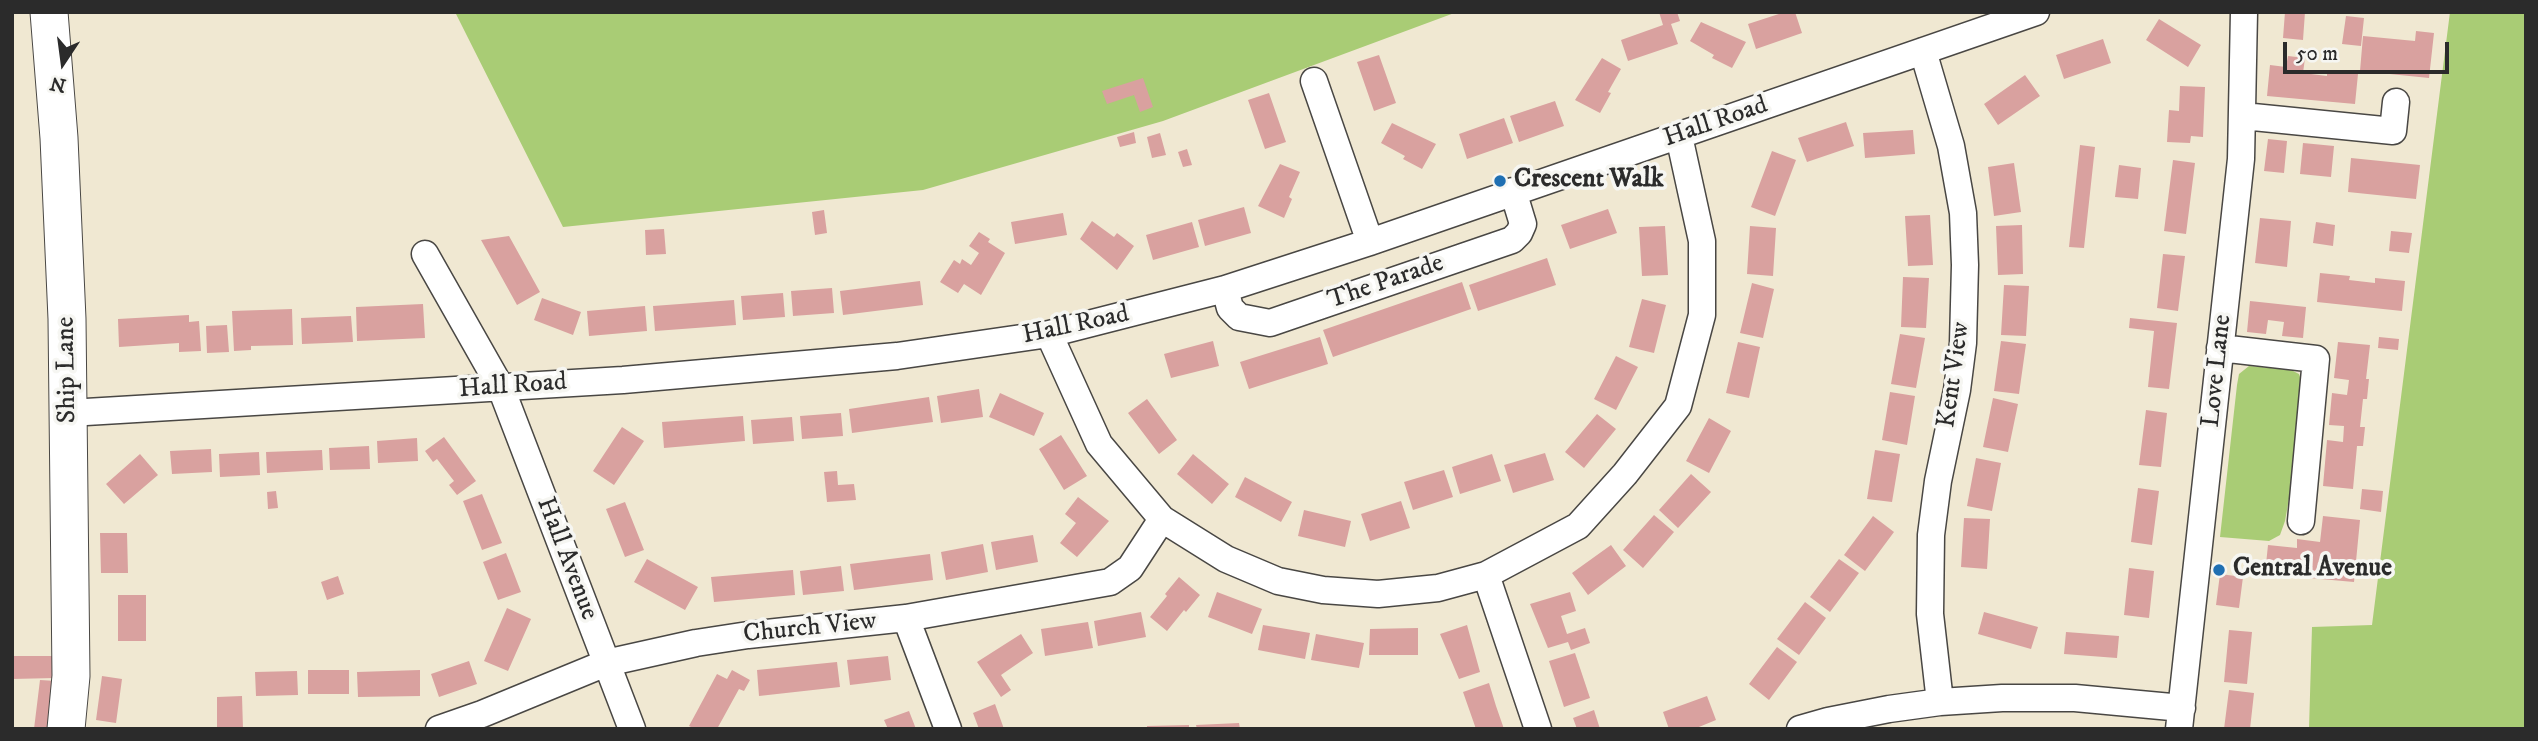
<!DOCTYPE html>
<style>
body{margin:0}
#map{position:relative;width:2538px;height:741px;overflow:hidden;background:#f0e8d2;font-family:"IM FELL DW Pica",serif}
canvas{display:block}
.frame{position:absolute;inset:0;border:14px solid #2b2b2b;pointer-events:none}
.north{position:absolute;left:28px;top:28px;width:70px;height:70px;-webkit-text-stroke:5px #f6f6f2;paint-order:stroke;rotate:193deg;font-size:19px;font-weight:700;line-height:28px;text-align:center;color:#2b2b2b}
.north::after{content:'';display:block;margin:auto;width:24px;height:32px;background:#2b2b2b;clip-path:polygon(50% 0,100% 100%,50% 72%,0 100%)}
.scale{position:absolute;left:2283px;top:42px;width:166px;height:32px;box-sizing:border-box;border:4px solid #2b2b2b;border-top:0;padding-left:9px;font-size:21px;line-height:24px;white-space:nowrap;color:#2b2b2b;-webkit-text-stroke:5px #f6f6f2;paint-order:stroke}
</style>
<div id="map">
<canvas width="2538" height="741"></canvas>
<div class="frame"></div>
<div class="north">N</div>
<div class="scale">50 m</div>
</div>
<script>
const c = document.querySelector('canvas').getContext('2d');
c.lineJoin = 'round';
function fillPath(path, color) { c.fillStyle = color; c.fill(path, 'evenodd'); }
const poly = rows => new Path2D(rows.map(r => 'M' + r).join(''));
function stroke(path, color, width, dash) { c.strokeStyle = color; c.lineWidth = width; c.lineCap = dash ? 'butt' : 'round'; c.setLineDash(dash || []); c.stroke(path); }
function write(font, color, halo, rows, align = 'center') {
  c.font = font + ' "IM FELL DW Pica",serif'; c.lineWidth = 7; c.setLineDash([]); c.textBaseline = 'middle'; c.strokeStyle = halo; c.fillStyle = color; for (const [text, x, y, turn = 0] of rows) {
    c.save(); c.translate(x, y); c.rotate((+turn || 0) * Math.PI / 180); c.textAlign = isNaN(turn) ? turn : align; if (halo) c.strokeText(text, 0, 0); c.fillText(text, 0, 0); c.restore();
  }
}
fillPath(poly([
 [455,12,1457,12,1163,121,923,190,563,227],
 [2450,12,2526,12,2526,729,2309,729,2312,627,2372,625],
 [2249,366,2291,370,2299,374,2301,380,2290,493,2285,521,2280,535,2269,541,2220,537,2237,385,2239,374]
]), '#a9cc75');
fillPath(poly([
 [1659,12,1677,12,1680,21,1671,24,1678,44,1628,61,1621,40,1663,25],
 [1785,12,1795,12,1802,33,1756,49,1748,24],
 [2285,12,2305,12,2303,40,2283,38],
 [2346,16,2364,18,2361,46,2342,44],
 [2159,19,2201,45,2188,67,2146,40],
 [1701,22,1746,42,1732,68,1712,58,1714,55,1690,41],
 [2416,31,2434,33,2429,78,2360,71,2363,36,2415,41],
 [2103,39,2111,63,2064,79,2056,55],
 [1379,55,1396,103,1374,111,1357,62],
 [2288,56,2305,58,2303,73,2327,76,2327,70,2358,74,2355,104,2267,96,2270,65,2286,67],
 [1602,58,1621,69,1608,92,1611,93,1600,113,1575,100],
 [2025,75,2040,96,1998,125,1984,104],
 [1143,78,1153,107,1140,112,1134,95,1107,104,1102,91],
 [2180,86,2205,87,2203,137,2191,136,2190,143,2167,142,2169,110,2179,111],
 [1269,93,1286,142,1265,149,1248,100],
 [1555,101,1564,126,1519,142,1510,116],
 [1504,118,1513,143,1467,159,1459,134],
 [1846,122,1854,146,1807,162,1798,138],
 [1392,123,1436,144,1422,169,1403,159,1405,156,1381,143],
 [1913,130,1915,154,1865,158,1863,133],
 [1134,132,1136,143,1120,147,1117,137],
 [1160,133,1166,155,1152,158,1147,137],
 [2268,139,2287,141,2284,173,2264,171],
 [2303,143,2334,146,2331,177,2300,174],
 [2080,145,2095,147,2084,248,2069,247],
 [1187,149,1192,165,1183,167,1178,152],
 [1772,151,1796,160,1775,216,1751,207],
 [2351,158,2420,165,2416,199,2348,192],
 [2173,160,2195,163,2186,234,2164,231],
 [2014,163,2021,212,1994,216,1988,167],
 [1280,164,1300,172,1289,197,1292,199,1284,218,1258,206],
 [2119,165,2141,168,2138,199,2115,197],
 [1244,207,1251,233,1205,246,1198,220],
 [1608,209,1617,233,1570,249,1561,225],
 [824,210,827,233,815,235,812,212],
 [1063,213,1067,235,1015,244,1011,222],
 [1930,215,1933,265,1908,266,1905,216],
 [2260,218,2291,221,2287,267,2255,263],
 [1092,221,1114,237,1117,233,1134,246,1117,270,1080,239],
 [1192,222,1199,247,1153,260,1146,235],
 [2316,222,2335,225,2333,246,2313,243],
 [2022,225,2023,274,1998,275,1996,226],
 [1665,226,1668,275,1642,276,1639,227],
 [1750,226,1776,228,1773,276,1747,274],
 [664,229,666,254,646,255,645,230],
 [2391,231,2412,233,2409,253,2389,251],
 [979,232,990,239,988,242,1005,253,981,295,964,284,958,293,940,282,954,260,960,264,962,259,971,265,979,253,969,246],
 [509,236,540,292,517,305,481,240],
 [2163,254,2185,256,2178,311,2157,308],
 [1547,258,1556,285,1478,311,1469,285],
 [2320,273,2350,276,2349,280,2375,283,2375,278,2405,281,2402,311,2317,302],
 [1903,277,1929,278,1926,328,1901,327],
 [920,281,923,305,843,315,840,291],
 [1462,282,1471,309,1333,357,1323,330],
 [1752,283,1774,289,1763,338,1740,333],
 [2004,285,2029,286,2026,336,2001,335],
 [832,288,834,313,793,316,791,291],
 [783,293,785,317,743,320,741,296],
 [542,298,581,312,573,335,534,320],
 [1642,299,1666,305,1654,353,1629,347],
 [734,300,736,325,655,331,653,306],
 [2250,301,2306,307,2303,338,2282,336,2284,322,2268,320,2266,334,2247,332],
 [423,304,425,338,357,341,356,307],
 [645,306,647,331,589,336,587,311],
 [292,309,293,345,251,346,251,350,234,351,232,311],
 [189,315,189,322,199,321,201,351,179,352,179,343,119,347,118,319],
 [351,316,353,342,302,344,301,318],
 [2130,318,2177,323,2169,389,2148,387,2154,331,2129,328],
 [227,325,229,352,207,353,206,326],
 [1900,334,1925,338,1916,388,1891,384],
 [1320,337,1328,364,1249,389,1240,362],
 [2379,337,2399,339,2398,350,2378,348],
 [1213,341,1219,366,1171,378,1164,354],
 [2001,341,2026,344,2019,394,1994,391],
 [1738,342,1760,347,1749,398,1726,393],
 [2338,342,2370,345,2366,379,2369,379,2367,399,2363,399,2360,427,2365,427,2363,446,2357,446,2353,489,2323,486,2327,440,2343,442,2344,426,2329,425,2332,393,2347,395,2348,388,2349,380,2334,378],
 [1616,356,1638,367,1616,410,1594,399],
 [979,389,983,417,941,423,937,396],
 [1890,392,1915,396,1907,445,1882,440],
 [1000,393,1044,413,1034,436,989,417],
 [929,397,933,422,852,433,849,409],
 [1993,398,2018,404,2008,452,1983,447],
 [1147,399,1177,440,1159,454,1128,413],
 [2146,410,2167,413,2161,467,2139,465],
 [841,413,843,436,802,439,800,416],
 [1597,414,1616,429,1584,468,1565,452],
 [743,416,745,441,664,448,662,422],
 [792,417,794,441,753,444,751,420],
 [1709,418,1731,431,1709,473,1686,461],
 [622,427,644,441,614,485,593,471],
 [1061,435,1087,476,1064,490,1039,449],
 [444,437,476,481,457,495,449,485,454,481,437,459,433,462,425,451],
 [417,438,418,461,378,463,377,441],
 [369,446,370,469,330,470,329,448],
 [211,449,212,472,172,474,170,451],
 [322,450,323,470,267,473,266,452],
 [1875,450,1900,454,1892,502,1867,499],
 [259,452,260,475,220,477,219,454],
 [1545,453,1554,480,1513,493,1504,465],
 [140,454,158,475,124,504,106,484],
 [1193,454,1229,484,1212,504,1177,474],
 [1492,454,1501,481,1460,494,1452,467],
 [1976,458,2001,463,1992,511,1967,506],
 [1444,470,1453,497,1413,510,1404,482],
 [837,471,838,485,854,484,856,500,827,502,824,472],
 [1691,474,1711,492,1678,528,1659,510],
 [1245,477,1292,502,1281,522,1235,497],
 [2138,488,2159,491,2152,545,2131,542],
 [2362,489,2383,491,2381,512,2360,509],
 [276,491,278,508,268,509,267,492],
 [482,494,502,543,482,550,463,501],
 [1078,497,1109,521,1077,557,1060,543,1076,523,1065,514],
 [1401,501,1410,528,1370,541,1361,514],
 [625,502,644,550,625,557,606,509],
 [1304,510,1351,521,1345,547,1298,536],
 [1654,515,1674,532,1643,568,1623,550],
 [1873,516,1894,532,1865,571,1844,555],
 [2323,516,2360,520,2354,582,2265,574,2268,545,2297,548,2297,539,2320,542],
 [1964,518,1990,519,1987,569,1961,567],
 [100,533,127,533,128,573,101,573],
 [1033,535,1038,562,996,570,991,542],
 [983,544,988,572,946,580,941,552],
 [1611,545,1626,566,1588,595,1572,573],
 [506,553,521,592,498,600,483,562],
 [930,554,933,580,854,590,850,564],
 [647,559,698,587,685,610,634,582],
 [1839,559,1859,573,1830,612,1810,597],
 [841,566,844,591,803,595,800,571],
 [2129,568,2154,571,2149,618,2124,615],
 [793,570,795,595,714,602,711,577],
 [2220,574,2243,577,2239,608,2216,605],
 [338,576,344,594,327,600,321,582],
 [1179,577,1200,595,1186,612,1184,610,1167,631,1150,617,1167,596,1165,594],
 [1217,592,1262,609,1252,634,1208,617],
 [1570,592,1576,611,1561,616,1567,634,1585,628,1590,643,1571,650,1568,642,1548,648,1530,604],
 [118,595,146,595,146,641,118,641],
 [1805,602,1826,618,1799,655,1777,639],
 [507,608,531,619,508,671,484,661],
 [1141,612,1146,637,1098,646,1094,621],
 [1984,612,2038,627,2031,649,1978,634],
 [1088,622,1093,648,1045,656,1041,629],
 [1263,625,1310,633,1305,659,1258,650],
 [1467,625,1480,672,1459,679,1440,634],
 [1418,628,1418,655,1369,655,1370,629],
 [2229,630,2252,632,2247,684,2224,682],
 [2066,632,2119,636,2117,658,2064,654],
 [1021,634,1033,653,1001,675,1011,690,1001,697,977,662],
 [1316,634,1364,643,1359,668,1311,660],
 [1777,647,1797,662,1769,700,1749,684],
 [1575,653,1590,698,1564,707,1549,661],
 [12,656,55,656,55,678,12,679],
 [888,656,891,680,850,685,847,660],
 [469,661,477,684,439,697,431,674],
 [837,662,840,687,759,696,757,670],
 [308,670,349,670,349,694,308,694],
 [420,670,420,696,358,697,357,672],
 [732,670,750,680,744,691,739,689,717,729,695,729,689,726,717,674,727,679],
 [297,671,298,695,256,696,255,672],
 [102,676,122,679,116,723,96,720],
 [40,680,56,681,50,729,34,729],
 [1489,683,1496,706,1504,729,1476,729,1463,692],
 [2229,690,2254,693,2250,729,2224,729],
 [242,696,243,729,217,729,217,697],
 [1707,696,1716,720,1694,729,1669,729,1663,712],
 [995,704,1004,729,979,729,973,713],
 [1594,710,1600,729,1577,729,1573,718],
 [909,711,916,729,888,729,884,720],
 [1239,723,1240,729,1197,729,1196,725],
 [1189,725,1189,729,1147,729,1147,726]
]), '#d9a19f');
const street = poly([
 [1923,51,1951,146,1963,213,1965,265,1963,343,1957,390,1938,481,1931,535,1930,614,1940,702],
 [1314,81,1370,242],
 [2243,116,2393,131,2396,102],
 [425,254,501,388,632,729],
 [1225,289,1230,308,1239,317,1270,323,1512,240,1519,233,1523,224,1513,191],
 [1049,334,1099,444,1162,519,1226,559,1278,581,1323,590,1378,594,1438,588,1486,575,1578,526,1625,474,1678,406,1702,315,1702,241,1679,136],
 [2220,348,2316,359,2301,521],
 [69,413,623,380,897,356,1049,334,1225,289,1370,242,2036,12],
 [1486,575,1538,729],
 [906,618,948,729],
 [439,729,482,714,606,663,696,643,748,635,906,618,1110,582,1130,568,1162,519],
 [1800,729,1828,721,1889,709,1940,702,2002,698,2075,698,2182,708],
 [2179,729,2241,159,2244,12]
]);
const secondary = poly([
 [49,12,59,138,67,319,71,676,66,729]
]);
stroke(street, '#494744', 29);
stroke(secondary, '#494744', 39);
stroke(street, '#fff', 26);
stroke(secondary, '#fff', 37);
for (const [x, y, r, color] of [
 [1500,181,7,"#1f6fb2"],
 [2219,570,7,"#1f6fb2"]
]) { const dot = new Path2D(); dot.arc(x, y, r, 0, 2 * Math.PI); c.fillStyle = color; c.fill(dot); stroke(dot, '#f6f6f2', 2.5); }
write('26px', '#2b2b2b', '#f6f6f2', [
 ["Hall Road",1716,123,-19],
 ["The Parade",1386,283,-19],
 ["Hall Road",1076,326,-12],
 ["Ship Lane",68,370,-91],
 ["Love Lane",2218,371,-84],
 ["Kent View",1955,375,-82],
 ["Hall Road",513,387,-4],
 ["Hall Avenue",566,559,69],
 ["Church View",810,629,-6]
]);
write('bold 26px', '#2b2b2b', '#f6f6f2', [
 ["Crescent Walk",1514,181],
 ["Central Avenue",2233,570]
], 'left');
</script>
